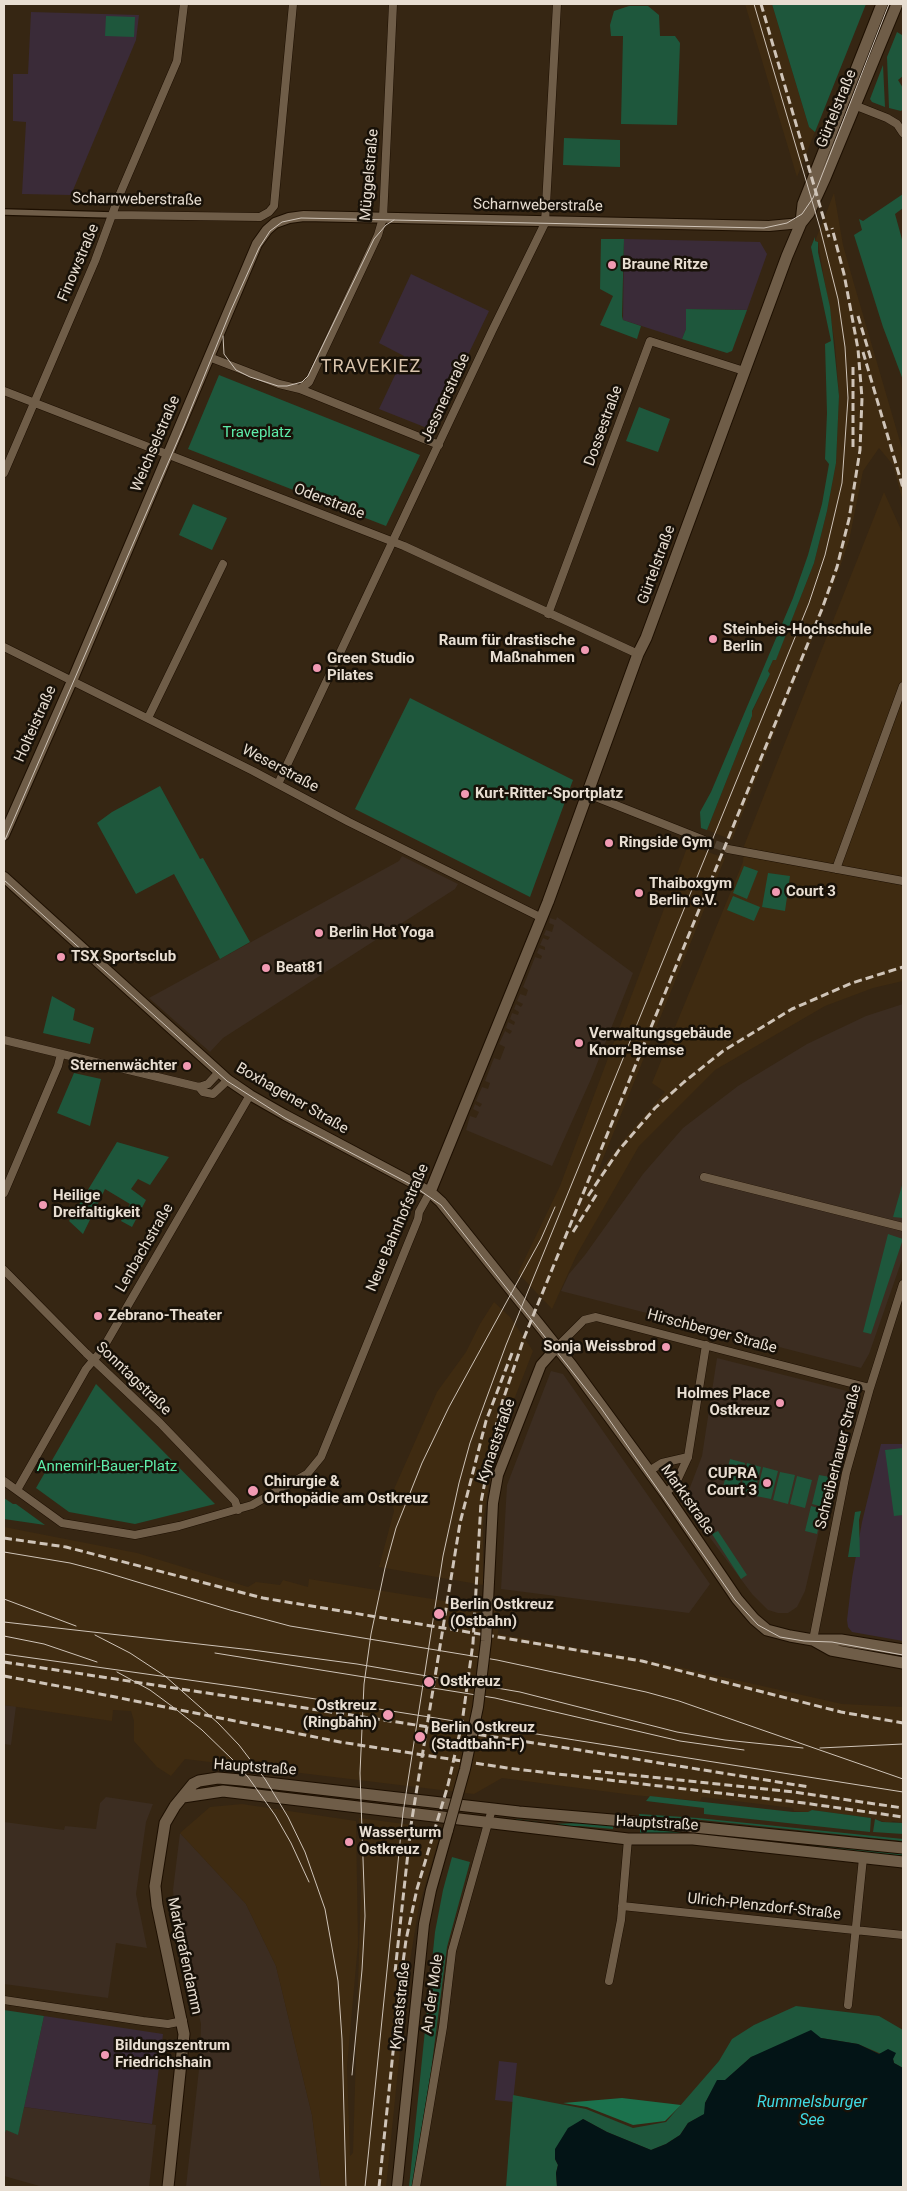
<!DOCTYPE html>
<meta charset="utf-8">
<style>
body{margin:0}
#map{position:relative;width:907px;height:2191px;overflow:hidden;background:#362613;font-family:Roboto,sans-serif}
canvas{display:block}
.frame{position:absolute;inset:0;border:5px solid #e8ded2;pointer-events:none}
</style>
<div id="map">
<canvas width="907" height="2191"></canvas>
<div class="frame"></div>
</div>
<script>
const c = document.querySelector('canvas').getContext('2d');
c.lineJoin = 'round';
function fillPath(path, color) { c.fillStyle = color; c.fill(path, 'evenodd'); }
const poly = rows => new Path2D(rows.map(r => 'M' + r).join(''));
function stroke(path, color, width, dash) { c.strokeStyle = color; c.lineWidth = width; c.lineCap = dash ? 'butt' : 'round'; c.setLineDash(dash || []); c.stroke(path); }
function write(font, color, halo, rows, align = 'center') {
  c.font = font + ' Roboto,sans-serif'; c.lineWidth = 5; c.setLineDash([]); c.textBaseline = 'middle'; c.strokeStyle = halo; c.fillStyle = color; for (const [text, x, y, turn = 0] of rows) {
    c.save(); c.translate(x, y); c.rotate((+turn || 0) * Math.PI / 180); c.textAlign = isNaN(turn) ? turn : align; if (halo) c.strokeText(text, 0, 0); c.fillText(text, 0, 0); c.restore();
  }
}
fillPath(poly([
 [402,856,458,884,455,889,223,1038,210,1052,149,998,399,861],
 [557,917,633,973,591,1079,552,1166,466,1130,470,1116,476,1118,479,1112,473,1109,475,1104,480,1107,482,1104,476,1101,482,1087,488,1089,490,1083,485,1081,494,1058,500,1060,505,1047,499,1044,505,1031,510,1034,512,1031,506,1028,508,1022,514,1025,515,1022,510,1019,512,1013,518,1015,519,1012,514,1009,516,1004,521,1007,523,1004,517,1001,520,994,526,996,528,990,523,987,535,957,541,959,542,956,537,953,539,948,545,950,545,947,540,945,543,938,548,940,550,937,544,935,546,930,552,932,554,925,549,923,550,918,556,920],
 [903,1004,903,1257,869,1354,861,1368,561,1291,569,1274,585,1255,643,1174,683,1128,738,1086,807,1044,866,1016],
 [717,1358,851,1392,805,1591,797,1607,788,1613,778,1613,768,1610,752,1594,684,1503,702,1456],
 [551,1371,563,1374,710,1584,689,1613,501,1589,507,1485],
 [4,1705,16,1706,11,1745,4,1744],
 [106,1797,153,1804,146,1822,136,1894,147,1948,116,1943,108,1998,4,1984,4,1822,64,1830,65,1826,96,1829,100,1803],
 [180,1833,246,1904,276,1966,312,2115,321,2187,186,2187,200,2060,201,2024,174,1900,173,1890],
 [24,2107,156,2125,149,2187,43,2187,4,2176,4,2136,6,2130,18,2134]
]), '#3c2d21');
fillPath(poly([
 [745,4,772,4,809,127,815,132,797,177],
 [834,193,843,245,854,284,903,452,903,502,893,465,879,448,863,471,849,541,835,581,732,840,707,830,752,716,752,712,770,674,768,671,773,660,776,659,814,563,827,511,836,463,839,396,835,344,818,242,815,241],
 [884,492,903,534,903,981,873,988,825,1006,715,1070,639,1146,576,1256,552,1309,518,1273,560,1186,688,845,725,858,596,1176,627,1136,665,1092,652,1083,743,862,744,846],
 [494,1302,510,1317,533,1351,494,1451,483,1523,483,1585,379,1567,394,1511,391,1496,437,1392,466,1352,480,1324],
 [4,1527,137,1553,248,1587,256,1582,280,1585,283,1580,308,1587,309,1579,500,1610,498,1634,656,1662,842,1704,903,1707,903,1823,893,1821,889,1823,871,1818,812,1810,808,1812,794,1811,793,1808,702,1797,700,1801,633,1795,502,1778,474,1794,185,1759,171,1776,157,1767,134,1741,134,1721,131,1711,113,1710,112,1721,4,1705],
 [242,1804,356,1821,358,1944,347,2066,350,2156,353,2153,359,1953,361,1887,359,1818,442,1829,419,1906,408,1973,386,2187,321,2187,312,2115,276,1966,246,1904,180,1833,210,1807]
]), '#3f2b11');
fillPath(poly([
 [31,12,139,15,136,40,71,195,22,194,26,122,13,121,13,74,28,74],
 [624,239,760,242,767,254,747,310,686,309,686,329,682,339,623,320],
 [411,274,489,311,432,430,379,409,404,356,379,343],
 [881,1444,903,1444,903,1641,852,1632,848,1627,847,1620,852,1578,862,1522],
 [44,2016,163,2034,152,2124,24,2107],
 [499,2061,517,2063,513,2102,495,2100]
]), '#3a2b38');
fillPath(poly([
 [772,4,866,4,815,132,809,127],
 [629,6,648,6,659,15,660,36,675,36,680,43,677,125,621,124,623,36,611,36,610,25,614,11],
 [106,16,135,17,134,37,105,36],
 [897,32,902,35,903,33,903,76,898,80,903,88,903,109,901,111,889,108,887,57],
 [883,65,885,107,872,102,870,99],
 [564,138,620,140,620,167,563,165],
 [903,194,903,208,895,214,903,243,903,380,883,327,854,235,862,230,859,219,863,221],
 [815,237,815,241,818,242,818,252,830,307,839,396,836,463,827,511,814,563,776,660,773,660,768,671,770,674,752,711,752,716,707,830,701,828,700,812,711,792,793,598,808,555,822,504,829,464,825,459,827,413,825,344,831,341,811,247],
 [601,239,624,239,622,316,623,320,641,326,637,339,600,325,613,296,600,289],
 [686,309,747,310,732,351,727,353,682,339,686,329],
 [219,375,420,455,386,526,188,449],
 [639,407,670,419,658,452,626,441],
 [193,504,227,518,212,550,179,535],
 [410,698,573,780,530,897,355,809],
 [160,786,200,859,203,858,250,942,220,959,174,874,136,894,97,823,112,812],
 [744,866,758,871,747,899,733,893],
 [768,873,790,876,785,911,762,907],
 [733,896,760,907,754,921,727,910],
 [52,996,75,1009,73,1020,94,1028,90,1044,43,1033],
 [74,1073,101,1079,90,1126,57,1113],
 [117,1142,169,1157,150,1185,138,1179,131,1189,146,1200,132,1227,121,1221,130,1204,105,1189,83,1234,69,1221],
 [903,1182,903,1218,893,1217],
 [888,1234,903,1239,871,1334,863,1332],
 [96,1384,158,1446,215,1504,135,1524,69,1512,36,1488],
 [903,1448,903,1515,894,1516,885,1450],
 [730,1459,745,1463,738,1491,723,1487],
 [747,1463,761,1467,754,1495,740,1491],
 [763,1467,778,1471,771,1499,756,1496],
 [780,1472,795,1475,788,1504,773,1500],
 [819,1475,830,1477,823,1507,812,1504],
 [797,1476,812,1480,805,1508,790,1504],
 [4,1498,13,1504,16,1504,45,1525,4,1519],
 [811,1506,822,1509,817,1534,805,1531],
 [861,1511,859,1520,860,1557,848,1557,855,1512],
 [718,1531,747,1575,741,1579,712,1534],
 [650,1796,793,1812,808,1812,812,1810,871,1818,870,1832,704,1814,704,1808,646,1801],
 [639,1814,698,1818,903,1839,903,1841,692,1819,639,1816],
 [516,1819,553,1824,580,1823,613,1826,613,1829,580,1826,555,1827,515,1822],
 [875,1819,882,1822,903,1823,903,1834,873,1832],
 [640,1828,698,1832,903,1852,903,1856,697,1836,640,1834],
 [452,1857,470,1862,447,1947,431,2071,412,2187,409,2187,435,1932,443,1890],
 [796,2006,879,2016,903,2030,903,2068,894,2063,893,2059,858,2044,821,2038,751,2057,711,2093,705,2103,705,2114,688,2123,680,2135,666,2144,651,2150,607,2132,583,2119,555,2159,558,2165,556,2173,557,2187,506,2187,513,2095,586,2109,633,2128,666,2122,719,2061,732,2039,754,2025],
 [4,2010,44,2016,18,2135,6,2130,4,2136]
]), '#1e573c');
fillPath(poly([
 [622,2098,681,2105,665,2121,633,2125,587,2107,563,2103]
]), '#1b724d');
fillPath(poly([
 [811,2030,821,2038,858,2044,879,2054,888,2049,896,2053,893,2059,894,2063,903,2068,903,2187,557,2187,556,2173,558,2165,555,2159,555,2149,568,2128,583,2119,607,2132,651,2150,666,2144,680,2135,688,2123,704,2114,705,2103,717,2080,725,2080,751,2057]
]), '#031416');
stroke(poly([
 [704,840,728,849]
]), '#514230', 8, [8, 4]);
const pedestrian = poly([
 [4,212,113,215]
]);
const minor = poly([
 [854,105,887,118,897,124,903,133],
 [113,215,260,217,269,212,274,206,293,4],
 [209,357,279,384,300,389,439,445],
 [300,389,309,382,378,235,383,218,393,4],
 [4,391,404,546,638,654],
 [4,473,95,261,119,196,177,61,184,4],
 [548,614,650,341,744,371],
 [4,647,253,771,349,822,542,918],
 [148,718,223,564],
 [278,784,492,331,545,223,557,4],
 [588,794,704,840],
 [728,849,903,881],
 [836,869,903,686],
 [4,1040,199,1087,208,1084,219,1072],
 [199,1087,203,1092,213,1094,228,1080],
 [704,1177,903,1227],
 [4,1193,58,1066,61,1054],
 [4,1270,86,1353,160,1423,235,1501,238,1510],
 [557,1347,584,1320,596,1317,870,1388],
 [649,1471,662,1463,688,1457],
 [4,1481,62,1523,135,1535,179,1526,252,1505,307,1474,321,1457,418,1219,419,1212,430,1192],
 [17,1490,86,1369,102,1350,250,1095],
 [665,1493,675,1485,688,1457,706,1345],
 [813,1640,846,1473,870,1388,903,1284],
 [622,1906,903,1935],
 [609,1981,621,1920,628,1839],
 [4,2000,143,2021,168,2024,183,2021],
 [848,2005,863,1858],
 [416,2187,443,2027,452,1951,492,1809]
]);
const tertiary = poly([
 [4,835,72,681,257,244,267,230,275,223,289,218,304,216,769,226,801,223],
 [4,877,228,1080,250,1095,285,1115,430,1192],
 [489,1582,493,1503,498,1475,541,1365,557,1347],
 [397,2187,424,1924,431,1890,448,1830]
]);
const secondary = poly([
 [897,4,825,178,809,213,801,223,787,256,646,638,638,654,548,902,430,1192,441,1202,572,1366,665,1493,737,1599,754,1619,767,1630,790,1636,813,1640,841,1640,903,1650],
 [801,222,803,204,882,4],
 [813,1640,831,1650,903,1663],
 [183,1797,223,1791,628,1839,693,1839,903,1862],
 [168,2187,184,2034,157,1905,155,1886,165,1823,175,1806,193,1784,199,1781,218,1778,241,1780,519,1812,694,1827,903,1848]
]);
stroke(pedestrian, '#1d0f00', 8);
stroke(minor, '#1d0f00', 9);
stroke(tertiary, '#1d0f00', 12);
stroke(secondary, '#1d0f00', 13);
stroke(pedestrian, '#6f5d48', 5.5);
stroke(minor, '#6f5d48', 8);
stroke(tertiary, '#6f5d48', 10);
stroke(secondary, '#6f5d48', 11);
stroke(poly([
 [223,336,224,354,236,370,250,377,278,386,287,386,302,382,308,376,374,239,386,225,394,220],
 [4,842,184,426,231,310,259,248,270,231,282,222,301,218,764,228,787,223,802,214,813,198,889,4],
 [4,880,227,1081,285,1118,412,1185,441,1205,601,1408,735,1600,758,1625,780,1637,804,1641,832,1642,903,1655],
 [4,1552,70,1563,101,1571,230,1610,290,1626,497,1660,646,1692,679,1701,903,1779],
 [4,1599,76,1626],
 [4,1622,252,1650,357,1664,520,1692,677,1732,725,1740,803,1748],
 [95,1635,130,1653,165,1676,218,1723,239,1745,265,1779,288,1817,305,1852,325,1909,338,1981,342,2039,346,2187],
 [4,1636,44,1644,97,1662],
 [215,1653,495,1698,680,1741,744,1750],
 [4,1654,246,1688,903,1792],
 [117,1672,150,1690,173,1707,202,1730,232,1759,248,1777,275,1815,291,1843,309,1882],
 [820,1748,903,1744],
 [352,2075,362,1970,365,1916,360,1773,364,1684,371,1634,385,1568,396,1528,422,1463,449,1407,541,1239,555,1207],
 [365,2187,403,1813,443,1556,459,1483,470,1443,506,1345,809,603,825,555,842,483,848,398,845,347,838,299,820,228,754,4]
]), '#cfc4b8', 1);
stroke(poly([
 [761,4,829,237],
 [858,316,871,359],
 [863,352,903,488],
 [853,367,853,450],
 [588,1196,619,1150,655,1108,684,1082,723,1051,792,1009,852,983,903,967],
 [573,1232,598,1192],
 [4,1538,66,1547,263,1598,642,1661,841,1712,903,1723],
 [4,1662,573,1749,809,1787],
 [4,1676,80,1690,340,1742,507,1768,804,1803,903,1817],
 [593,1771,794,1792,903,1808],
 [395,1972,411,1825,460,1523,486,1421,512,1353],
 [379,2187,400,1985,406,1940,417,1889,448,1785,462,1723,473,1643,481,1502,495,1430,503,1400,524,1338,822,609,837,567,849,519,860,450,862,398,858,349,844,274,832,228]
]), '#cfc4b8', 3, [8, 4]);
const tertiaryBridge = poly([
 [448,1830,465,1769,478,1707,486,1641,489,1582]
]);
stroke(tertiaryBridge, '#1d0f00', 12, []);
stroke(tertiaryBridge, '#6f5d48', 10);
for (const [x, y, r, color] of [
 [612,265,5,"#f19ab3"],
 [713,639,5,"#f19ab3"],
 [585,650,5,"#f19ab3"],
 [317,668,5,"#f19ab3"],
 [465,794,5,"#f19ab3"],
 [609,843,5,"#f19ab3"],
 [776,892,5,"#f19ab3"],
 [639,893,5,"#f19ab3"],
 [319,933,5,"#f19ab3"],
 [61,957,5,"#f19ab3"],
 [266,968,5,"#f19ab3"],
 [579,1043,5,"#f19ab3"],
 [187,1066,5,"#f19ab3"],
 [43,1205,5,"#f19ab3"],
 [98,1316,5,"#f19ab3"],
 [666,1347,5,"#f19ab3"],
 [780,1403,5,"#f19ab3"],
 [767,1483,5,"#f19ab3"],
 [253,1491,6,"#f19ab3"],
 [439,1614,6,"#f19ab3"],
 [429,1682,6,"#f19ab3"],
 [388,1715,6,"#f19ab3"],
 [420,1737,6,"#f19ab3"],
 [349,1842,5,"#f19ab3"],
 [105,2055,5,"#f19ab3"]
]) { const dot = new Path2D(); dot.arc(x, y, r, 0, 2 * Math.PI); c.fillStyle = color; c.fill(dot); stroke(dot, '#181108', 2); }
write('15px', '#e8ded2', '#181108', [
 ["Gürtelstraße",837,109,-68],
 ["Müggelstraße",370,175,-85],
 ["Scharnweberstraße",137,200,1],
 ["Scharnweberstraße",538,206,1],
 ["Finowstraße",79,263,-67],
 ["Jessnerstraße",446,398,-65],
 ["Dossestraße",604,426,-70],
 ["Weichselstraße",156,444,-67],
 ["Oderstraße",329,502,21],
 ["Gürtelstraße",657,565,-70],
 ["Holteistraße",36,724,-66],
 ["Weserstraße",280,769,28],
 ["Boxhagener Straße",292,1099,30],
 ["Neue Bahnhofstraße",398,1228,-67],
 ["Lenbachstraße",145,1248,-60],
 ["Hirschberger Straße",712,1332,15],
 ["Sonntagstraße",133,1379,44],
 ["Kynaststraße",497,1441,-71],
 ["Schreiberhauer Straße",839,1457,-76],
 ["Marktstraße",687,1500,55],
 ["Hauptstraße",255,1768,4],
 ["Hauptstraße",657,1824,3],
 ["Ulrich-Plenzdorf-Straße",764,1907,6],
 ["Markgrafendamm",184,1956,78],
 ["An der Mole",433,1994,-82],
 ["Kynaststraße",401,2006,-84]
]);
write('bold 15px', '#e8ded2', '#181108', [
 ["Braune Ritze",622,265],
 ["Steinbeis-Hochschule",723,630],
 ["Berlin",723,647],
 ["Raum für drastische",575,641,"right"],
 ["Maßnahmen",575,658,"right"],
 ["Green Studio",327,659],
 ["Pilates",327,676],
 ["Kurt-Ritter-Sportplatz",475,794],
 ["Ringside Gym",619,843],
 ["Thaiboxgym",649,884],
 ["Berlin e.V.",649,901],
 ["Court 3",786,892],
 ["Berlin Hot Yoga",329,933],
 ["TSX Sportsclub",71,957],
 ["Beat81",276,968],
 ["Verwaltungsgebäude",589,1034],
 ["Knorr-Bremse",589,1051],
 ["Sternenwächter",177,1066,"right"],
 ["Heilige",53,1196],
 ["Dreifaltigkeit",53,1213],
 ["Zebrano-Theater",108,1316],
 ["Sonja Weissbrod",656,1347,"right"],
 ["Holmes Place",770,1394,"right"],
 ["Ostkreuz",770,1411,"right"],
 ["CUPRA",757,1474,"right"],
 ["Court 3",757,1491,"right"],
 ["Chirurgie &",264,1482],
 ["Orthopädie am Ostkreuz",264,1499],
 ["Berlin Ostkreuz",450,1605],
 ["(Ostbahn)",450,1622],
 ["Ostkreuz",440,1682],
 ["Ostkreuz",377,1706,"right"],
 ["(Ringbahn)",377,1723,"right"],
 ["Berlin Ostkreuz",431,1728],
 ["(Stadtbahn-F)",431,1745],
 ["Wasserturm",359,1833],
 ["Ostkreuz",359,1850],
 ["Bildungszentrum",115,2046],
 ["Friedrichshain",115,2063]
], 'left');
write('15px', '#5eedaa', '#181108', [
 ["Traveplatz",257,433],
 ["Annemirl-Bauer-Platz",107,1467]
]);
write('italic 16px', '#3fdae4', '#181108', [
 ["Rummelsburger",812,2103],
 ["See",812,2121]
]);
c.letterSpacing = '1px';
write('18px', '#d9c4ad', '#181108', [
 ["TRAVEKIEZ",371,367]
]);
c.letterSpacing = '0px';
</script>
